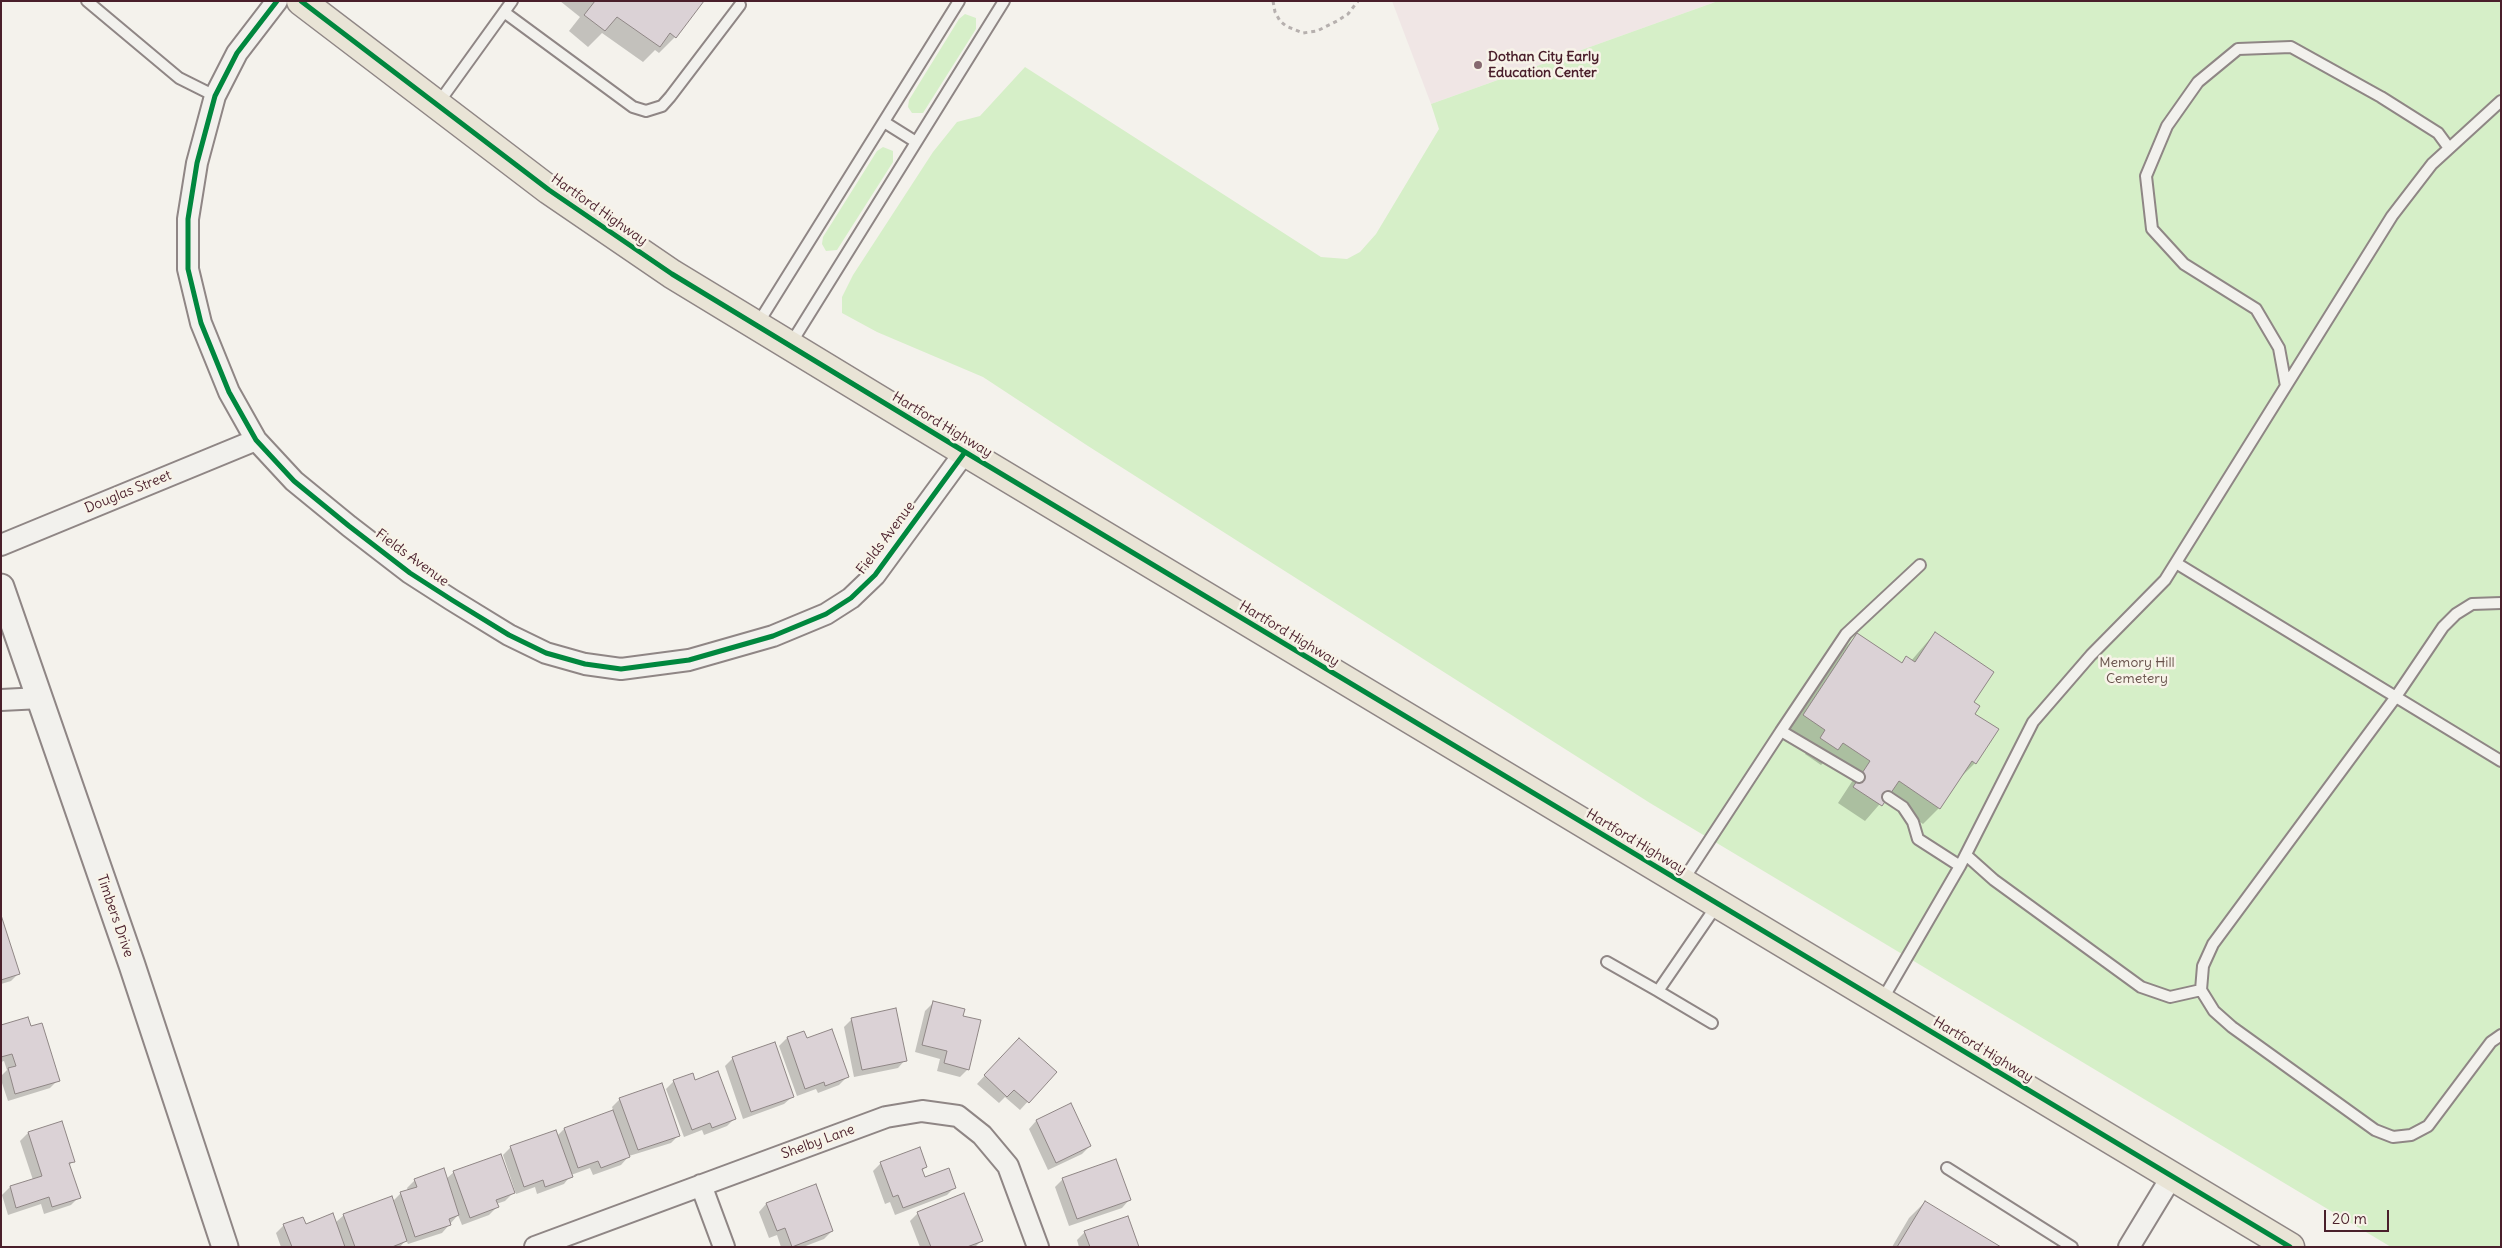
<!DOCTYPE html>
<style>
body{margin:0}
#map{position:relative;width:2502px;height:1248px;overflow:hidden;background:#f4f2ec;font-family:Delius,sans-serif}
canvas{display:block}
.frame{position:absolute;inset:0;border:2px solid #4a1f2b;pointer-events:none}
.scale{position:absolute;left:2324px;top:1210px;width:65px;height:22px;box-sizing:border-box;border:2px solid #4a1f2b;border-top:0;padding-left:6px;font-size:15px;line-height:18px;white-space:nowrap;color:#4a1f2b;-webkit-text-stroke:4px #f7f3e8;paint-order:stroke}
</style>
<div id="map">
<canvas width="2502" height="1248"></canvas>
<div class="frame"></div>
<div class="scale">20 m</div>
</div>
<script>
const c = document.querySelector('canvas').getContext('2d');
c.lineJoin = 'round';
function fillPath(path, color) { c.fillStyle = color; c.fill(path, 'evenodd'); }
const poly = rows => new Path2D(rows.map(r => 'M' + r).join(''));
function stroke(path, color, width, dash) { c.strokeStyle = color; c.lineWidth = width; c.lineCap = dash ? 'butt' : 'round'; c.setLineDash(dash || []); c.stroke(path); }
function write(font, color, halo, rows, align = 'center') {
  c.font = font + ' Delius,sans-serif'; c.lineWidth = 5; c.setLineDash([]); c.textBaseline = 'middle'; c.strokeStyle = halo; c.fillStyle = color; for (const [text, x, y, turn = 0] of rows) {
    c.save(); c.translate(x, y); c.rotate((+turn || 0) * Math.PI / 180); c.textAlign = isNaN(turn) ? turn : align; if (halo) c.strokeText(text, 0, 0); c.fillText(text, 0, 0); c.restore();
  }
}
fillPath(poly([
 [1392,1,1718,1,1431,104]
]), '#f0e6e5');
fillPath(poly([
 [1718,1,2501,1,2501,1247,2391,1247,1650,803,1088,446,983,377,877,332,842,313,842,297,853,275,933,152,957,122,980,116,1025,67,1321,257,1347,259,1360,252,1376,234,1439,129,1431,104],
 [965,14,976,18,976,29,923,113,912,113,908,107,909,100,959,19],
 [883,147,893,151,893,162,837,250,826,251,822,244,823,237,877,151]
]), '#d6efc8');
fillPath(poly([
 [560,1,703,1,675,37,659,53,655,50,643,62,602,33,588,47,569,31,580,17],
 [1935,633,1972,702,1975,763,1959,779,1939,808,1923,824,1885,798,1865,821,1838,803,1855,777,1827,759,1821,765,1805,754,1810,747,1788,732,1842,651,1858,634,1900,664,1906,658,1911,661],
 [1,919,19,973,11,981,1,984],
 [933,1003,962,1017,968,1069,960,1077,937,1071,940,1059,915,1052,925,1011],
 [852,1019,905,1060,898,1068,854,1077,844,1027],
 [1,1027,58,1080,50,1088,8,1101,1,1080,1,1076,7,1070,4,1061,1,1062],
 [787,1038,806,1039,847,1077,839,1085,818,1093,816,1089,797,1096,779,1046],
 [1011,1047,1055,1072,1020,1110,1005,1097,999,1103,977,1084],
 [733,1058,792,1097,784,1104,743,1119,725,1066],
 [674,1081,695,1081,735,1118,727,1126,704,1135,702,1130,684,1137,666,1089],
 [620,1099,679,1135,671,1143,629,1156,621,1165,593,1175,590,1168,571,1175,564,1184,537,1194,535,1187,516,1194,503,1155,511,1147,557,1136,564,1129,614,1112,612,1107],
 [1071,1105,1090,1146,1082,1154,1048,1170,1029,1129,1036,1121],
 [61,1122,73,1161,69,1166,79,1197,71,1205,44,1214,41,1204,8,1215,2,1195,10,1187,33,1180,20,1141,28,1133],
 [881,1163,926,1166,922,1171,925,1178,955,1187,947,1195,895,1215,890,1202,885,1204,873,1171],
 [454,1172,513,1193,505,1201,496,1204,497,1207,489,1215,462,1225,458,1215,442,1233,408,1244,406,1240,400,1247,281,1247,276,1233,284,1225,335,1223,344,1215,392,1202,401,1193,408,1191,407,1188,415,1180,446,1179],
 [1063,1179,1129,1200,1122,1208,1069,1226,1055,1187],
 [1925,1202,1999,1247,1892,1247,1909,1218],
 [766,1204,832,1231,824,1239,803,1247,781,1247,777,1235,769,1238,759,1212],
 [918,1213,982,1240,975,1247,920,1247,910,1221],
 [1085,1232,1138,1247,1079,1247,1077,1240]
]), '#0003');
const building = poly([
 [595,1,704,1,676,38,670,33,660,47,617,17,605,31,584,15,595,1],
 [1935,632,1994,672,1974,702,1980,706,1975,714,1999,729,1976,764,1972,761,1940,809,1899,781,1882,806,1853,787,1870,761,1843,743,1838,750,1820,738,1825,730,1803,715,1857,633,1902,663,1906,656,1915,662,1935,632],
 [1,915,20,974,1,980,1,915],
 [933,1001,965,1009,963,1016,981,1020,969,1070,944,1063,947,1051,922,1045,933,1001],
 [896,1008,907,1061,862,1070,851,1018,896,1008],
 [28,1017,31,1026,42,1023,60,1081,15,1094,8,1068,16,1066,12,1054,1,1057,1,1025,28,1017],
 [832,1029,849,1077,825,1086,824,1082,805,1089,787,1037,804,1031,807,1038,832,1029],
 [1019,1038,1057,1072,1029,1103,1014,1090,1007,1097,984,1075,1019,1038],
 [775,1042,794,1097,751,1112,732,1057,775,1042],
 [718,1071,736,1119,712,1128,710,1123,692,1130,673,1080,693,1073,695,1080,718,1071],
 [662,1083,680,1136,638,1150,619,1098,662,1083],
 [1071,1103,1091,1146,1056,1163,1036,1120,1071,1103],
 [613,1110,630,1157,601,1168,598,1161,578,1168,564,1128,613,1110],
 [62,1121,75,1162,69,1163,81,1198,52,1207,49,1197,16,1208,10,1186,42,1176,28,1132,62,1121],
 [556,1130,573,1177,545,1187,543,1180,524,1187,510,1146,556,1130],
 [920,1147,927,1167,922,1169,925,1177,949,1168,956,1188,903,1208,898,1195,893,1197,880,1162,920,1147],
 [501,1154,515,1193,496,1200,499,1207,470,1218,453,1171,501,1154],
 [1116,1159,1131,1200,1077,1219,1062,1178,1116,1159],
 [444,1168,459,1215,449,1219,451,1225,415,1237,400,1192,417,1187,414,1179,444,1168],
 [816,1184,833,1231,792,1247,785,1228,777,1231,766,1203,816,1184],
 [964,1193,983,1241,967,1247,931,1247,917,1212,964,1193],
 [392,1196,407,1241,392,1247,355,1247,343,1214,392,1196],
 [1925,1201,2001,1247,1897,1247,1925,1201],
 [333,1213,345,1247,292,1247,283,1224,303,1217,306,1224,333,1213],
 [1128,1216,1139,1247,1090,1247,1084,1231,1128,1216]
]);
fillPath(building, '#dbd2d6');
stroke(building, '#8f8685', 1);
const service = poly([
 [87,1,179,78,215,96],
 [504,12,633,107,646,111,662,106,670,97,740,5],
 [437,105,512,1],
 [884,122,916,142],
 [757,325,959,1],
 [790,345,1004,1],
 [2286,386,2279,348,2256,309,2184,264,2152,229,2146,176,2167,126,2198,82,2238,49,2291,47,2381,97,2438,133,2449,148],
 [2176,563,2501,761],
 [2501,603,2472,604,2456,614,2443,627,2395,698,2213,944,2203,966,2201,990,2214,1011,2232,1027,2375,1130,2393,1137,2411,1135,2428,1126,2491,1042,2501,1035],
 [1781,731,1846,634,1920,565],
 [1966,855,1994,880,2141,987,2170,997,2201,990],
 [1960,866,2033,722,2091,655,2165,580,2392,216,2432,164,2501,101],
 [1682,882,1781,731,1859,777],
 [1607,962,1658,991],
 [1881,1002,1960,866,1918,839,1913,822,1903,807,1888,797],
 [1712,1023,1658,991,1717,905],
 [1947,1168,2072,1247]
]);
const minor = poly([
 [277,1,237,53,215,96,197,163,188,219,188,269,201,323,229,392,256,440,294,481,349,526,410,573,452,600,509,635,546,653,585,664,621,669,689,660,773,636,826,614,851,598,875,575,965,452],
 [1,545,256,440],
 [1,700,41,698],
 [701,1185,724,1247],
 [535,1247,886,1117,922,1111,958,1116,982,1135,1008,1166,1038,1247],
 [2129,1247,2172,1176]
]);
const tertiary = poly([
 [1,587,132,965,225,1247]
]);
const primary = poly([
 [301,1,549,190,672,274,965,452,2290,1247]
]);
stroke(service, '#8f8685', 14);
stroke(minor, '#8f8685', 24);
stroke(tertiary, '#8f8685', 29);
stroke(primary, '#8f8685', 31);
stroke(poly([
 [1273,1,1275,12,1280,21,1286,26,1303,33,1317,31,1337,21,1348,14,1358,1]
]), '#b6b0ae', 3, [4, 4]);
stroke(service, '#f2f1ed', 10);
stroke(minor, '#f2f1ed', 20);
stroke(tertiary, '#f2f1ed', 25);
stroke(primary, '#e9e4d6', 28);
stroke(poly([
 [277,1,237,53,215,96,197,163,188,219,188,269,201,323,229,392,256,440,294,481,349,526,410,573,452,600,509,635,546,653,585,664,621,669,689,660,773,636,826,614,851,598,875,575,965,452],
 [301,1,549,190,672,274,965,452,2290,1247]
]), '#00873e', 5);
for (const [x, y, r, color] of [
 [1478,65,5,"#86696f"]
]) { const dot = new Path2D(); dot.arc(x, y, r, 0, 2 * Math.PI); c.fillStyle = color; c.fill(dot); stroke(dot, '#f7f3e8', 2); }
write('bold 14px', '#4a1f2b', '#f7f3e8', [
 ["Dothan City Early",1488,57],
 ["Education Center",1488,73]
], 'left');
write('14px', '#4a1f2b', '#f7f3e8', [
 ["Hartford Highway",599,210,35],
 ["Hartford Highway",942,425,31],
 ["Douglas Street",128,492,-22],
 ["Fields Avenue",886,538,-53],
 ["Fields Avenue",412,558,36],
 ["Hartford Highway",1289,634,31],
 ["Hartford Highway",1636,842,31],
 ["Timbers Drive",115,916,71],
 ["Hartford Highway",1983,1050,31],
 ["Shelby Lane",818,1142,-20]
]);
write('14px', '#67524b', '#f7f3e8', [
 ["Memory Hill",2137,663],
 ["Cemetery",2137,679]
]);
</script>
